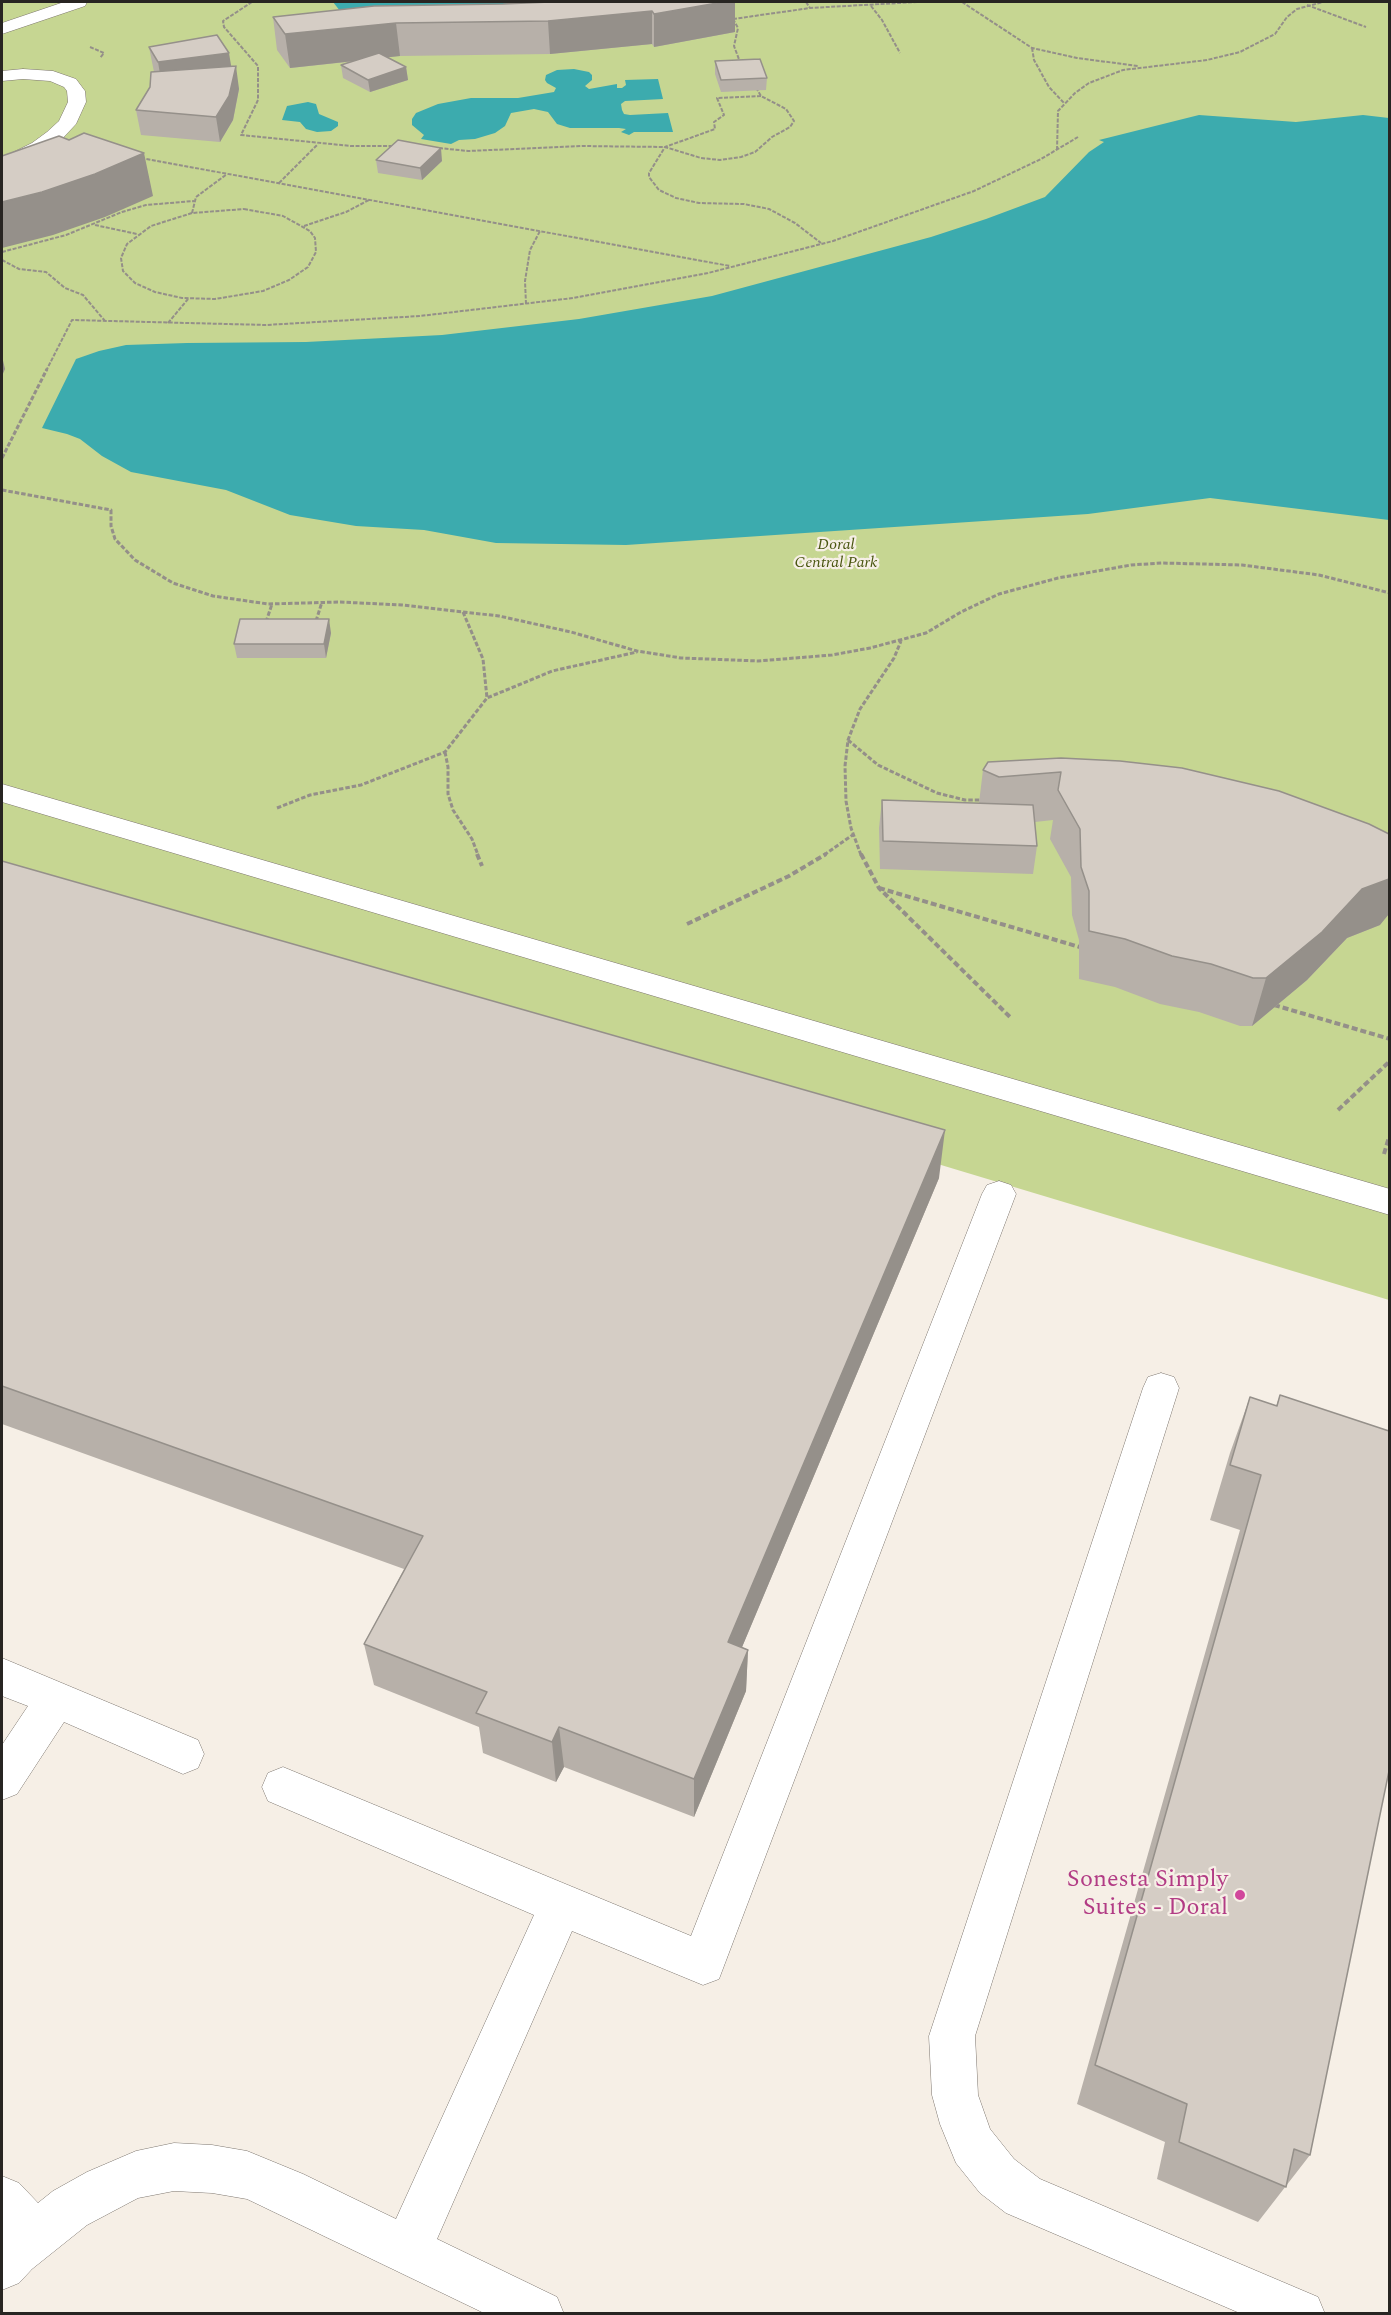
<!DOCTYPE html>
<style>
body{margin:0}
#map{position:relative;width:1391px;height:2315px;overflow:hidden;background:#f6efe6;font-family:Spectral,serif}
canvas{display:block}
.frame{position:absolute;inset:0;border:3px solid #282522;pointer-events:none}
</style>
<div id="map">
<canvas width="1391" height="2315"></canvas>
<div class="frame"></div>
</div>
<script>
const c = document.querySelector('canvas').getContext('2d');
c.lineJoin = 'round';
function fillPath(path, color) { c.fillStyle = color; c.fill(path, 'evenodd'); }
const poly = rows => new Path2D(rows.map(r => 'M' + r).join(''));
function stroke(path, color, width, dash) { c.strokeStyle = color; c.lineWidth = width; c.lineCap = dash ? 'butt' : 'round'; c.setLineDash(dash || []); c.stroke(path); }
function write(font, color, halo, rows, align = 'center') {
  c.font = font + ' Spectral,serif'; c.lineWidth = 4.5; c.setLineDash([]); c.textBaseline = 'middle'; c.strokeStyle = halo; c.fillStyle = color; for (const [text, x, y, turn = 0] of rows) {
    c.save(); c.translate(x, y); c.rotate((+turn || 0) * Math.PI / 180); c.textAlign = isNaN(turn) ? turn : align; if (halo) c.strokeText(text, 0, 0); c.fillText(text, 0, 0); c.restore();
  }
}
fillPath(poly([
 [2,2,1389,2,1389,1300,2,882]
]), '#c6d692');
fillPath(poly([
 [333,2,573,2,359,35],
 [574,69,589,72,592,75,592,80,585,86,589,89,617,84,617,88,622,88,626,85,625,80,658,79,663,99,625,101,621,104,622,110,624,114,630,115,668,113,673,132,634,132,629,135,621,132,626,129,619,128,570,128,557,124,548,112,534,109,511,113,505,126,495,133,475,139,459,140,451,144,421,139,424,135,412,125,412,119,416,113,438,104,471,98,518,98,554,92,556,88,547,83,545,80,546,75,557,70],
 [308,102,316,104,319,114,338,122,338,126,331,131,317,132,306,129,300,122,282,120,287,106],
 [1199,115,1296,122,1363,115,1389,118,1389,520,1210,498,1088,514,626,545,496,543,424,530,356,526,290,515,226,490,131,472,102,456,80,439,67,434,42,428,76,359,99,351,126,345,187,343,306,342,442,335,579,319,712,296,931,237,986,219,1045,197,1089,152,1104,142,1099,140]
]), '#3cabae');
const minor = poly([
 [64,2,87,2,85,6,2,34,2,23,64,2],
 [23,69,53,71,76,79,85,91,86,102,76,124,61,140,46,151,2,171,2,158,32,143,47,132,59,121,68,102,67,91,64,87,50,81,23,79,2,81,2,71,23,69],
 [2,784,1390,1189,1390,1215,2,802,2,784],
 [999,1181,1011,1185,1016,1194,719,1979,703,1985,572,1931,437,2239,557,2297,564,2314,486,2314,247,2199,212,2193,174,2191,138,2198,87,2225,32,2269,19,2283,2,2290,2,2176,19,2183,38,2203,53,2191,87,2172,136,2151,174,2143,212,2145,247,2151,303,2174,396,2219,534,1915,268,1801,262,1787,268,1773,283,1767,691,1936,982,1194,987,1185,999,1181],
 [1161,1373,1174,1377,1179,1388,975,2036,978,2095,990,2129,1014,2159,1040,2179,1318,2297,1325,2314,1242,2314,1006,2213,980,2193,956,2163,940,2124,932,2095,929,2036,1143,1388,1148,1377,1161,1373],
 [2,1658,198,1740,204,1754,198,1768,183,1774,64,1722,17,1794,2,1800,2,1745,28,1706,2,1696,2,1658]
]);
stroke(minor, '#7e7770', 1);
stroke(poly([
 [252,2,223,21,224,27,258,66,258,100,241,135,351,146,395,146],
 [806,2,810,8],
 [962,2,1032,48,1077,58,1138,66],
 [1307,5,1366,27],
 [871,6,882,20,900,53],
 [733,19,738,28,734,46,740,62],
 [733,19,810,8,917,2],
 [90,47,104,53,100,58],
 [1032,48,1034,60,1049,87,1064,103],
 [761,96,717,98,724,115,714,122,715,129,665,147,649,173,649,177,659,190,676,198,699,203,744,204,769,209,795,223,821,243],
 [439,148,468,151,582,146,665,147,701,158,720,160,741,157,755,152,772,137,790,127,794,121,786,109,761,96,755,86],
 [1057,150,1058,111,1075,93,1089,83,1123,70,1207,60,1240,52,1275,34,1287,17,1297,9,1323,2],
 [141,158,730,266],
 [279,183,318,144],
 [244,209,283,216,310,231,315,238,316,252,308,267,289,280,263,291,215,299,182,298,155,292,135,283,123,271,121,258,127,244,151,226,192,213,244,209],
 [192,213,196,197,227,174],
 [95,225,137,234],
 [304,226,346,212,369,200],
 [2,252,66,235,122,212,146,205,194,201],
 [2,260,19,269,46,272,65,288,83,295,105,321],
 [526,304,525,281,530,250,540,231],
 [168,323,188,299],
 [46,371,72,320,266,325,420,316,573,298,708,273,833,241,974,191,1041,159,1078,137]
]), '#948f89', 2, [4, 1.5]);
stroke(poly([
 [2,458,47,369],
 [2,490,111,510,111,526,115,539,135,560,173,583,213,596,268,604,340,602,402,605,499,616,571,632,637,651,681,658,758,661,832,655,870,648,926,633,961,612,999,594,1058,578,1131,565,1162,563,1242,565,1319,575,1390,593],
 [463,612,483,659,487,698,552,671,637,652],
 [316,621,322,602],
 [266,622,272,604],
 [848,740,878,765,937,793,965,800,984,800],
 [445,752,448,767,448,794,453,810,472,839,478,855],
 [277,808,310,795,361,785,445,752,487,698],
 [824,855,854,834],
 [861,855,851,828,846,801,845,766,848,740,860,709,894,658,901,641]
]), '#948f89', 3, [4.5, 2]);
stroke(poly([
 [477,854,482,866],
 [861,854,879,888,1010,1017],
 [879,888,1083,948],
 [687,924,789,876,826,854],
 [1274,1005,1390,1039],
 [1338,1110,1390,1061],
 [1384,1154,1389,1137]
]), '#948f89', 4, [6, 3]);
fillPath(minor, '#fff');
fillPath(poly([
 [550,2,735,2,735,32,654,47,652,44,550,54,400,56,387,57,406,67,408,80,370,92,343,78,341,65,356,61,290,68,277,50,273,17],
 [149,47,231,66,239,89,233,120,220,142,141,135,136,110,150,87,154,72],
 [715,61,767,78,766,90,721,92,715,74],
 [376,160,442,161,422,180,378,173],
 [331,633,326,658,237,658,234,644],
 [1061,758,1380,925,1347,938,1307,980,1252,1026,1240,1026,1199,1012,1160,1004,1115,987,1079,979,1079,940,1072,915,1071,877,1050,839,1053,820,1035,822,1037,846,1033,874,880,869,879,828,882,800,979,803,983,770],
 [2,861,939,1178,742,1647,748,1650,746,1691,694,1817,564,1767,556,1782,483,1753,479,1727,374,1685,364,1644,404,1569,2,1424],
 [1280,1395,1310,2155,1258,2222,1157,2179,1165,2142,1077,2104,1240,1530,1210,1520,1230,1453,1250,1397,1276,1406]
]), '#b7b0a9');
fillPath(poly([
 [723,2,735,2,735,32,654,47,654,14],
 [652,11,652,44,550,54,548,21],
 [396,23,400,56,290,68,285,34],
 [229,53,233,77,162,86,158,62],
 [236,66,239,89,233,120,220,142,216,117],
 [406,67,408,80,370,92,368,80],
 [441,148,442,161,422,180,420,168],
 [144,153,153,196,105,217,53,235,2,248,2,202],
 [2,356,5,369,2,376],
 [329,619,331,633,326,658,324,644],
 [1389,879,1389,914,1380,925,1347,938,1307,980,1252,1026,1266,978,1362,889],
 [945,1130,939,1178,727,1683,728,1642],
 [748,1650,746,1691,694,1817,694,1779],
 [559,1727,564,1767,556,1782,552,1742]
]), '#95908a');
const building = poly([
 [550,2,723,2,654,14,652,11,548,21,396,23,285,34,273,17,374,6,503,4,550,2],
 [217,35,229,53,158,62,149,47,217,35],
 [379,53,406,67,368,80,341,65,379,53],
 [760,59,767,78,721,80,715,61,760,59],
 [236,66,229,96,216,117,136,110,150,87,151,72,236,66],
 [84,133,144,153,95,174,42,192,2,202,2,156,59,136,69,140,84,133],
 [398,140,441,148,420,168,376,160,398,140],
 [240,619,329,619,324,644,234,644,240,619],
 [1061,758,1120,761,1182,768,1279,791,1369,824,1389,834,1389,879,1362,889,1322,932,1266,978,1253,978,1211,964,1172,956,1125,939,1089,931,1089,891,1081,867,1080,829,1058,790,1061,772,999,777,983,770,988,762,1061,758],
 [882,800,1033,805,1037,846,883,841,882,800],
 [2,861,945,1130,728,1642,748,1650,694,1779,559,1727,552,1742,476,1713,487,1692,364,1644,423,1536,2,1386,2,861],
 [1280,1395,1389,1431,1389,1771,1310,2155,1294,2149,1286,2187,1179,2142,1187,2104,1095,2065,1261,1475,1230,1465,1250,1397,1277,1406,1280,1395]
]);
fillPath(building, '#d5cdc5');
stroke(building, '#95908a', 1.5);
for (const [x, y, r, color] of [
 [1240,1895,6,"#d1479c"]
]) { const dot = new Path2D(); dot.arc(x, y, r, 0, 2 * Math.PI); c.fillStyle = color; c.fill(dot); stroke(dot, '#f6efe6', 2); }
write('italic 16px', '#4a5610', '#f6efe6', [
 ["Doral",836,546],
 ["Central Park",836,564]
]);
write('24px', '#b23c85', '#f6efe6', [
 ["Sonesta Simply",1228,1881],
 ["Suites - Doral",1228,1909]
], 'right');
</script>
